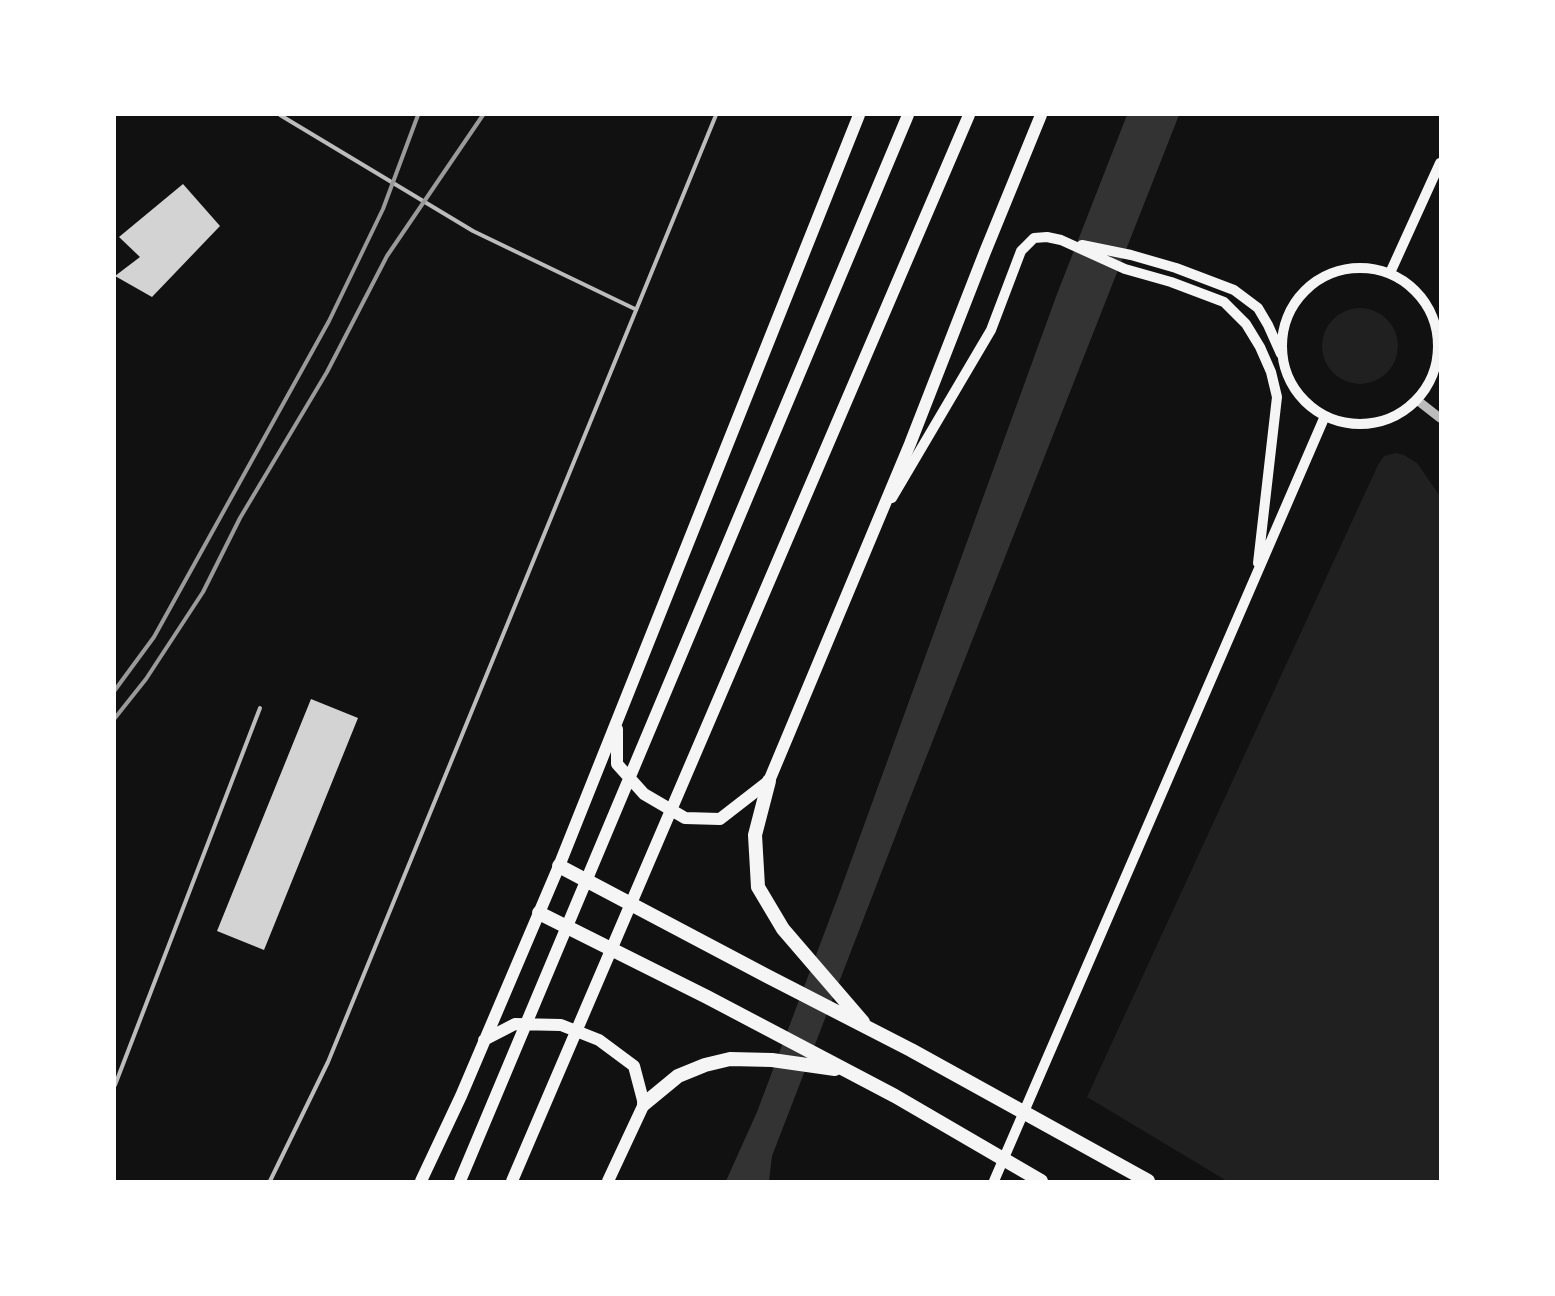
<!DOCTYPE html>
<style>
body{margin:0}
#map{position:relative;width:1555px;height:1296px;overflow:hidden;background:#111;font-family:Rubik,sans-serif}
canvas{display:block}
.frame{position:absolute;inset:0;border:116px solid #fff;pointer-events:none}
</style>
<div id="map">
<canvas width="1555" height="1296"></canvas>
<div class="frame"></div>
</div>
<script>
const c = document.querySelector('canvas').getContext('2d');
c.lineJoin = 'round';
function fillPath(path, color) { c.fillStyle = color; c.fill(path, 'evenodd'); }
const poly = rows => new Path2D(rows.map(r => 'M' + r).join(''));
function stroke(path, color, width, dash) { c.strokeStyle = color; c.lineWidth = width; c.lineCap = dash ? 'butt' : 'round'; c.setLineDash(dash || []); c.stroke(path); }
fillPath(poly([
 '1322 346a38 38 0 1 1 76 0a38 38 0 1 1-76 0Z',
 [1396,453,1404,455,1417,463,1440,496,1440,1181,1227,1181,1087,1097,1378,465,1384,456]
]), '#202020');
fillPath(poly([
 [1127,115,1179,115,907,806,772,1156,769,1181,726,1181,757,1112,839,894,1057,294]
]), '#333');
fillPath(poly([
 [183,184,220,226,152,297,115,276,140,257,119,237],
 [311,699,358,718,264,950,217,931]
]), '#d3d3d3');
stroke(poly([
 [280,115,473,231,635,309],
 [115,1085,260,708],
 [270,1181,328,1062,716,115]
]), '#bcbcbc', 4);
stroke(poly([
 [1417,400,1440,418]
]), '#bcbcbc', 9);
stroke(poly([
 [1082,245,1131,255,1176,268,1234,290,1258,308,1268,325,1281,354],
 '1282 346a78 78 0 1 1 156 0a78 78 0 1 1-156 0Z',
 [1390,273,1440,163],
 [892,498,991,330,1021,251,1034,238,1047,237,1061,240,1125,269,1171,282,1224,302,1246,324,1260,347,1271,372,1277,397,1258,563],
 [994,1181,1325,416]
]), '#f5f5f5', 10);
stroke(poly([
 [617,729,617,764,644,794,685,818,720,819,769,781,910,444,985,252,1041,115],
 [484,1040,515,1024,561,1025,599,1040,634,1066,644,1104,608,1181],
 [421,1181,461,1096,559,866,859,115],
 [460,1181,908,115],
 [512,1181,969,115]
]), '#f5f5f5', 12);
stroke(poly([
 [769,781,755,835,758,887,783,929,863,1022],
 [559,866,767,976,911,1050,1148,1181],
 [539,913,707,997,895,1096,1041,1181],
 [644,1104,678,1076,705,1065,730,1059,772,1060,835,1069]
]), '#f5f5f5', 14);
stroke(poly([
 [115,690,154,637,329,321,383,209,418,115],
 [115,718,146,679,203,592,240,518,327,372,387,256,483,115]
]), '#9a9a9a', 4);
</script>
